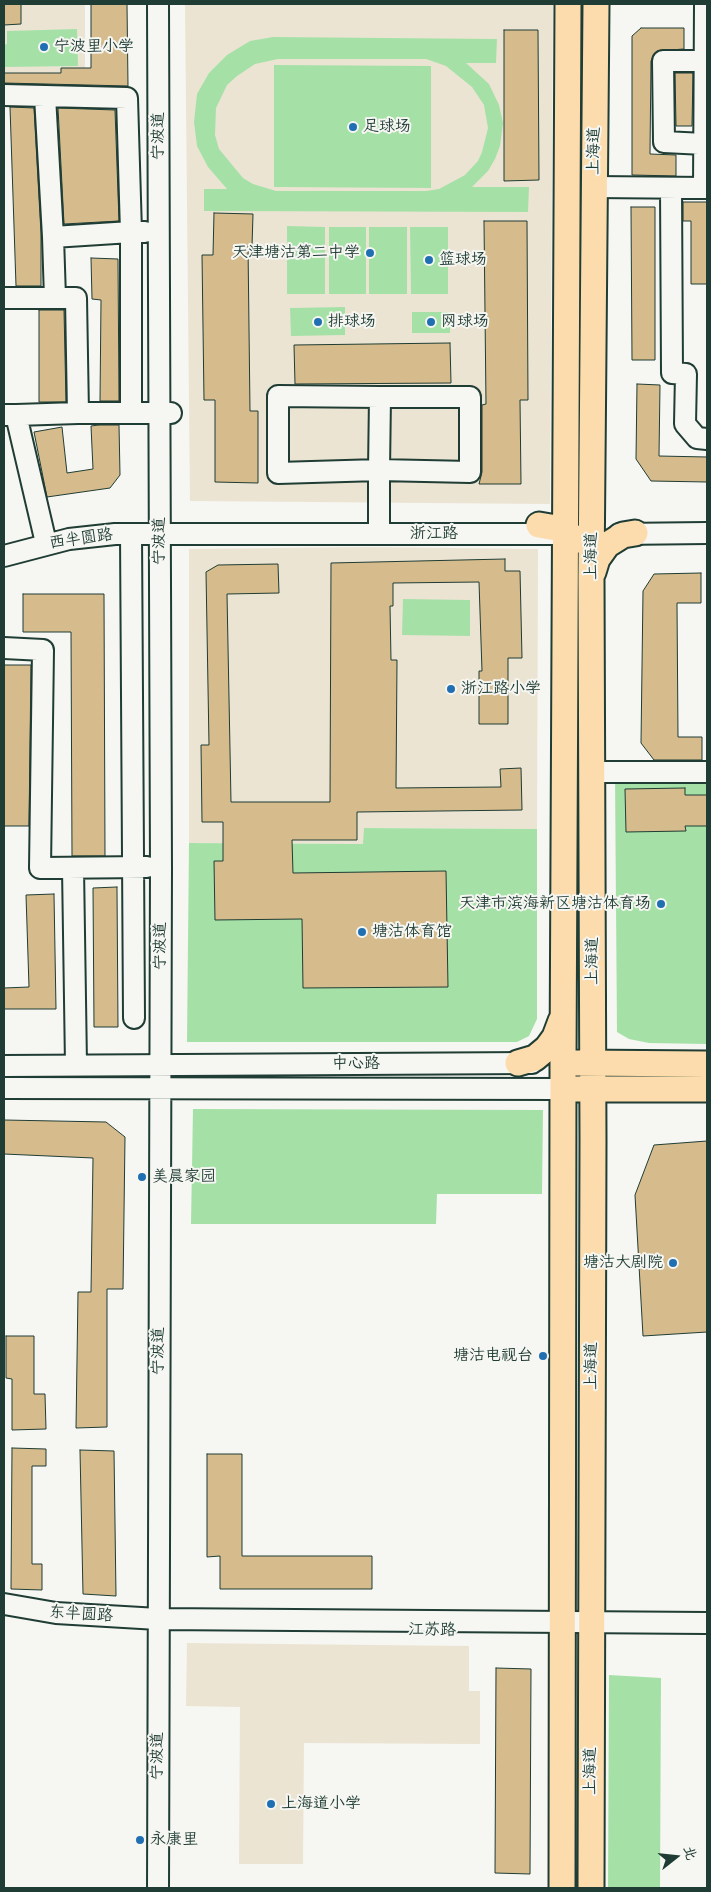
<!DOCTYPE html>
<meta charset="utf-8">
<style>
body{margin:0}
#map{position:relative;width:711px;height:1892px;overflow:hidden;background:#f6f6f2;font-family:"Playpen Sans","LXGW WenKai TC",sans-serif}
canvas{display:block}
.frame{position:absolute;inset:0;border:5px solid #1f3d34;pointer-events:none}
.north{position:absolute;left:651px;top:1832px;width:50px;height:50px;-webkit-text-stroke:4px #f6f6f2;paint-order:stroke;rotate:74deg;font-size:14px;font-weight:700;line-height:20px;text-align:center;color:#1f3d34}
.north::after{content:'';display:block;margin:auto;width:18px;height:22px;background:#1f3d34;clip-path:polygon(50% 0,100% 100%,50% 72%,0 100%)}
</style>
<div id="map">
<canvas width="711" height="1892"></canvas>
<div class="frame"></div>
<div class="north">北</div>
</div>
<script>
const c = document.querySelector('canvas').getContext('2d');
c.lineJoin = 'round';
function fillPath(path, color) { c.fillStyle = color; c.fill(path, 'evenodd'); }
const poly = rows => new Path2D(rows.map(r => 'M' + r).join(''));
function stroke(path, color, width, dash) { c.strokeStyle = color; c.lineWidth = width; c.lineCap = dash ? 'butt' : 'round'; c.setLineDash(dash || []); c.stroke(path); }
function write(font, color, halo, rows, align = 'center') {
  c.font = font + ' "Playpen Sans","LXGW WenKai TC",sans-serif'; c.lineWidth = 4; c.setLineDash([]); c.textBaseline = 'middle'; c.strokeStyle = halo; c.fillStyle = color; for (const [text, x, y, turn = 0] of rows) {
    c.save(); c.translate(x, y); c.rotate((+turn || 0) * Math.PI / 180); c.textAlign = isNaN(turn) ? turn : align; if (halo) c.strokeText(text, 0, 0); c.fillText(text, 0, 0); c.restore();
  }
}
fillPath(poly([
 [4,4,85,4,85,91,4,90],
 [185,4,553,4,550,504,190,501],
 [365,547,538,549,537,829,364,828,364,844,189,843,189,549],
 [187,1643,469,1646,469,1691,480,1691,480,1744,304,1743,303,1864,239,1864,240,1707,186,1706]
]), '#ece4d3');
fillPath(poly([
 [77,29,78,66,4,67,4,45,7,44,7,31],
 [273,37,497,39,496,63,466,63,489,84,499,105,503,123,500,146,495,159,488,171,472,187,529,187,528,212,204,211,204,189,227,189,208,167,197,146,194,122,197,94,209,73,227,55,250,41],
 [278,59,426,59,446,66,472,87,484,105,488,128,482,152,478,161,465,175,439,189,426,191,276,191,253,184,243,178,219,149,215,135,216,108,227,85,237,76,255,64],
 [274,65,431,66,431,188,274,187],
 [287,226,325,227,325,294,287,294],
 [329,227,366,227,366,294,329,294],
 [369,227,407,227,407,294,369,294],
 [410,227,448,227,448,294,411,294],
 [345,307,345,335,291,336,290,308],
 [412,312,450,312,450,333,412,333],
 [403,599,470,600,470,636,402,635],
 [615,777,707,777,707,1044,649,1043,629,1039,617,1032],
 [364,828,537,829,537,1019,529,1036,517,1042,187,1042,189,843,363,844],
 [193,1109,543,1110,542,1194,437,1194,436,1224,191,1224],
 [609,1675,661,1678,660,1888,608,1888]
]), '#a5e1a7');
const building = poly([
 [4,4,21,4,21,24,4,25,4,4],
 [91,4,127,4,128,86,4,83,4,73,61,73,61,68,91,68,91,4],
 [641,28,684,28,684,49,657,51,651,61,650,154,676,155,676,176,632,175,632,36,641,28],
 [504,30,538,30,539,180,504,181,504,30],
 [675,73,693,73,692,126,676,126,675,73],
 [10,107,34,108,41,233,41,286,16,286,10,107],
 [58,108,115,110,119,221,64,224,58,108],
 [683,202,707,202,707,284,691,284,691,221,683,221,683,202],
 [631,207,655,207,655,360,632,360,631,207],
 [214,213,253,214,252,246,248,246,250,411,258,411,258,483,215,482,215,400,204,400,202,255,213,255,214,213],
 [484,221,527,221,528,400,520,400,521,484,479,484,482,472,482,405,486,404,484,221],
 [91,258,118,259,119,401,100,401,101,300,92,299,91,258],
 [39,310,64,310,66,402,39,402,39,310],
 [450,343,451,383,295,384,294,345,450,343],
 [637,384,660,385,659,456,707,457,707,482,651,481,636,459,637,384],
 [99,425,119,425,120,475,110,488,47,497,34,432,62,427,67,473,93,469,91,426,99,425],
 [505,559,505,571,520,571,522,658,508,658,508,724,479,724,479,671,482,671,479,582,393,583,393,606,390,606,391,660,397,660,396,788,501,787,500,769,521,768,522,810,357,812,357,840,292,840,293,873,446,871,448,987,303,988,302,919,215,920,214,861,223,861,223,822,202,822,201,745,209,745,206,572,218,565,278,564,279,593,227,594,231,802,330,802,331,563,505,559],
 [701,573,701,603,677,603,678,737,702,737,702,760,654,760,641,743,643,591,654,574,701,573],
 [23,594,104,594,105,856,72,856,71,632,23,632,23,594],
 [4,665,31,665,29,826,4,826,4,665],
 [685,788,685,795,707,795,707,826,685,826,686,831,626,832,625,789,685,788],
 [117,887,118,1027,94,1027,93,888,117,887],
 [54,894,56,1009,4,1009,4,988,29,987,26,895,54,894],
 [4,1120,106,1122,125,1137,123,1289,107,1289,107,1427,76,1428,78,1292,91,1292,93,1158,4,1154,4,1120],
 [707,1141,707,1332,643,1336,635,1195,654,1145,707,1141],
 [6,1336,34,1336,34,1394,45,1394,46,1429,12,1430,12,1379,6,1378,6,1336],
 [12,1448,46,1449,46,1466,32,1466,32,1564,42,1564,42,1590,11,1589,12,1448],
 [80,1450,114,1451,116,1596,83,1594,80,1450],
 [207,1454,242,1454,242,1556,372,1556,372,1589,220,1589,220,1556,207,1557,207,1454],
 [496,1668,531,1669,530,1874,495,1873,496,1668]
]);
fillPath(building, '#d6bb8c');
stroke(building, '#1f3d34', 1);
const minor = poly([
 [4,95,127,98,131,232,145,232],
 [45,96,53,237],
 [704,144,664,142,663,61,705,61,707,63],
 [594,187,707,188],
 [671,188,672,373,686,374,685,424,697,438,707,439],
 [704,188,705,4],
 [4,298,55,298,53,237,131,232,131,413],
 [78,413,171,413],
 [4,415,16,415,46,543],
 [16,415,78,413,76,298,55,298],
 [131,534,134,1018],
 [379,534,379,470,380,397,278,396,278,473,379,470,470,472,470,397,380,397],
 [619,534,707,533],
 [4,556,69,539,115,534,558,534],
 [4,648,43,650,40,868,147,867],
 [592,772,707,772],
 [73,868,76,1065],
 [4,1066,532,1063],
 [4,1088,563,1089],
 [4,1604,56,1613,158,1619,707,1623],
 [158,1888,161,867,158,4]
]);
const major = poly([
 [539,525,562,529,577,540],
 [593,572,597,559,607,545,623,535,635,533],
 [518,1063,535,1058,547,1048,555,1037,561,1021],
 [577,1063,707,1064],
 [577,1089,707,1089],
 [562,1888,563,1063,568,4],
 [591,1888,593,1140,591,577,596,4]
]);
stroke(minor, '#1f3d34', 24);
stroke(major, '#1f3d34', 29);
stroke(minor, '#f6f6f2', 20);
stroke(major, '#fcdcac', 25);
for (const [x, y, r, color] of [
 [44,47,5,"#1f6fb2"],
 [353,127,5,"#1f6fb2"],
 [370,253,5,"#1f6fb2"],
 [429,260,5,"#1f6fb2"],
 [318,322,5,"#1f6fb2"],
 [431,322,5,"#1f6fb2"],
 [451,689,5,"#1f6fb2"],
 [661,904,5,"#1f6fb2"],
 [362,932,5,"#1f6fb2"],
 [142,1177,5,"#1f6fb2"],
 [673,1263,5,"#1f6fb2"],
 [543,1356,5,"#1f6fb2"],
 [271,1804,5,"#1f6fb2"],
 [140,1840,5,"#1f6fb2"]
]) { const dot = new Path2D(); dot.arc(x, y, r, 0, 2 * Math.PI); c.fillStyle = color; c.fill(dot); stroke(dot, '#f6f6f2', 2); }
write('16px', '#1f3d34', '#f6f6f2', [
 ["宁波里小学",54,47],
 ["足球场",363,127],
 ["天津塘沽第二中学",360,253,"right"],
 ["篮球场",439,260],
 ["排球场",328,322],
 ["网球场",441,322],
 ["浙江路小学",461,689],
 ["天津市滨海新区塘沽体育场",651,904,"right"],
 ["塘沽体育馆",372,932],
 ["美晨家园",152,1177],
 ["塘沽大剧院",663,1263,"right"],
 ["塘沽电视台",533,1356,"right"],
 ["上海道小学",281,1804],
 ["永康里",150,1840]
], 'left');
write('16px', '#1f3d34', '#f6f6f2', [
 ["宁波道",159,136,-90],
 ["上海道",594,151,-89],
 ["浙江路",434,534],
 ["西半圆路",81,539,-8],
 ["宁波道",160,541,-90],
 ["上海道",592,556,-90],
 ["宁波道",161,946,-90],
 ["上海道",593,961,-90],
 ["中心路",356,1064],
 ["宁波道",159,1351,-90],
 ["上海道",592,1366,-90],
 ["东半圆路",81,1614,4],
 ["江苏路",432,1630,1],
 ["宁波道",158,1756,-90],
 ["上海道",591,1771,-90]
]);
</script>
